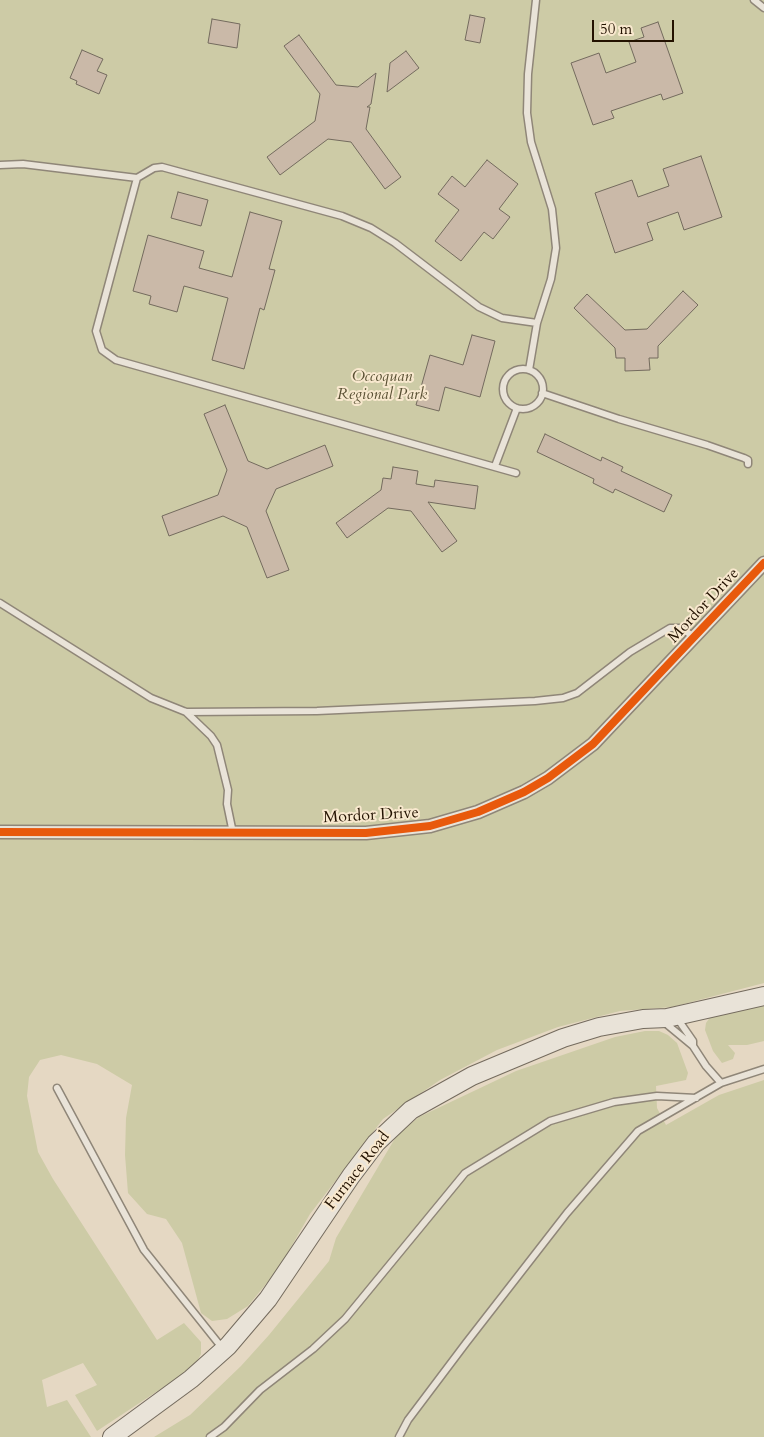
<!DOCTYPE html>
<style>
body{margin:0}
#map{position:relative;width:764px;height:1437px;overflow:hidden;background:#e5d8c3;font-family:Cardo,serif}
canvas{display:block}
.scale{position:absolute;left:592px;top:20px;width:82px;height:22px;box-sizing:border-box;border:2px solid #231200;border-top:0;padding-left:6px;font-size:15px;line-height:18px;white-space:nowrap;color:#231200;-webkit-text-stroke:4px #f8e8ce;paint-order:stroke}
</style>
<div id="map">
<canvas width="764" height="1437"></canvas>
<div class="scale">50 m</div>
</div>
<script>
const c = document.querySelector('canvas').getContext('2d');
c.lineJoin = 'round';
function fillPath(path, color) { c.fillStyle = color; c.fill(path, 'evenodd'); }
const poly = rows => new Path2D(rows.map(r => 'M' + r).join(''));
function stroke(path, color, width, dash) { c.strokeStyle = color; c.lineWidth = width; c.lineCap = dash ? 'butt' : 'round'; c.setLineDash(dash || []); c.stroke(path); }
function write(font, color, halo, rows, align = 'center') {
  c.font = font + ' Cardo,serif'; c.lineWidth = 4; c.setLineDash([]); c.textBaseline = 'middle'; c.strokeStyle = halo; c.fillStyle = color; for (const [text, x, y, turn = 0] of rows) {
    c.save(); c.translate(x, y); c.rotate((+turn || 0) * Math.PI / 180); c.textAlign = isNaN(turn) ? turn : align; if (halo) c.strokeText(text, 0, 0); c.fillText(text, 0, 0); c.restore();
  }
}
fillPath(poly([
 [0,0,764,0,764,983,672,1007,620,1011,558,1027,497,1050,440,1080,383,1119,310,1214,279,1268,248,1306,227,1319,212,1321,201,1313,182,1243,166,1219,147,1214,128,1193,125,1155,126,1118,132,1085,97,1064,61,1055,40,1060,29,1077,27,1096,38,1152,53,1179,157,1340,184,1323,201,1342,201,1354,194,1367,97,1431,75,1395,97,1385,83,1363,42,1380,47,1407,67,1400,91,1437,0,1437],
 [764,1002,764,1041,747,1045,728,1045,735,1053,733,1059,722,1063,713,1051,705,1030,706,1023,711,1016],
 [645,1031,659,1031,668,1035,677,1043,688,1073,686,1080,656,1086,657,1108,666,1125,719,1095,764,1080,764,1437,154,1437,190,1415,241,1366,269,1335,329,1261,336,1238,397,1135,419,1117,516,1071,615,1037]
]), '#cdcba6');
const building = poly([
 [470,15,485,18,480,43,465,40,470,15],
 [212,19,240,24,237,48,208,43,212,19],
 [658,22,683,93,663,100,661,94,611,111,614,118,593,125,571,63,599,53,606,73,636,62,629,42,644,37,641,28,658,22],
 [299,35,336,85,358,87,376,73,371,104,367,107,370,107,366,129,401,177,385,189,351,142,328,139,280,175,267,157,315,121,320,94,284,46,299,35],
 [82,50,103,59,97,71,107,75,99,94,76,84,77,81,70,78,82,50],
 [406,51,419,68,387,92,390,63,406,51],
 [701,156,722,217,684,230,678,212,647,223,653,240,615,253,595,193,632,180,638,197,669,186,663,169,701,156],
 [487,160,518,184,499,209,510,217,493,239,484,232,461,261,435,241,459,210,438,194,452,176,465,187,487,160],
 [178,192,208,200,201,226,171,218,178,192],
 [250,212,282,221,269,269,275,270,264,310,260,308,244,369,212,360,228,298,184,286,177,312,149,304,151,296,133,291,148,235,204,251,199,268,232,277,250,212],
 [683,291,698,305,658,346,658,358,649,358,650,370,625,371,625,358,616,358,615,348,574,308,587,294,625,330,647,329,683,291],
 [472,335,495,341,480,397,445,387,439,411,416,405,430,355,463,365,472,335],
 [225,405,248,461,267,469,325,445,333,466,276,489,266,511,289,570,267,578,247,527,223,516,169,536,162,516,218,495,227,470,204,414,225,405],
 [545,434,601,461,602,457,623,467,621,471,672,495,664,512,615,489,613,493,593,483,594,479,537,452,545,434],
 [393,467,418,471,416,484,434,487,435,480,478,486,475,509,428,502,457,541,442,552,411,511,388,508,347,538,336,523,381,490,383,478,391,479,393,467]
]);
fillPath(building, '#cab9a8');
stroke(building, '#746b5e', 1);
const lane = poly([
 [754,0,764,8],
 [0,165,23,164,137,178],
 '503 389a20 20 0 1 1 40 0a20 20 0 1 1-40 0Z',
 [529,370,537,323,551,279,556,248,552,209,531,142,527,113,528,74,536,0],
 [542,393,619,419,707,445,744,458,748,460,748,464],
 [495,466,517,408],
 [516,473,116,360,102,350,96,331,137,178,154,168,162,167,342,216,371,228,395,243,479,307,502,318,537,323],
 [0,603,151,698,186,712,317,711,535,701,563,698,577,693,630,652,670,628,681,628,694,637],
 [186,712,211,736,217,745,228,790,227,804,233,833],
 [677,1018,693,1041,693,1046],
 [664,1022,693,1046,706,1066,721,1083],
 [57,1088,144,1250,223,1349],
 [210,1437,224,1427,260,1390,313,1349,345,1319,465,1173,550,1121,614,1102,657,1096,696,1098],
 [399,1437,408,1420,466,1343,567,1213,638,1131,721,1083,764,1069]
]);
const street = poly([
 [0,832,366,833,430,826,478,812,524,792,548,778,593,744,764,563]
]);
const secondary = poly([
 [112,1437,191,1379,228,1346,268,1299,351,1176,376,1143,411,1110,472,1076,563,1038,599,1027,643,1019,667,1018,764,996]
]);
stroke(lane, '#8f8678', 9);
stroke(street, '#8f8678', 15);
stroke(secondary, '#746b5e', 20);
stroke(lane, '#e9e3d8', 6);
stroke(street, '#e9e3d8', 12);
stroke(secondary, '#e9e3d8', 18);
stroke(poly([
 [0,832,366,833,430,826,478,812,524,792,548,778,593,744,764,563]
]), '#e8590c', 8);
write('italic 16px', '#584f32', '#f8e8ce', [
 ["Occoquan",382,377],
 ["Regional Park",382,395]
]);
write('16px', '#231200', '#f8e8ce', [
 ["Mordor Drive",704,606,-47],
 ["Mordor Drive",371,816,-3],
 ["Furnace Road",358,1171,-52]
]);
</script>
